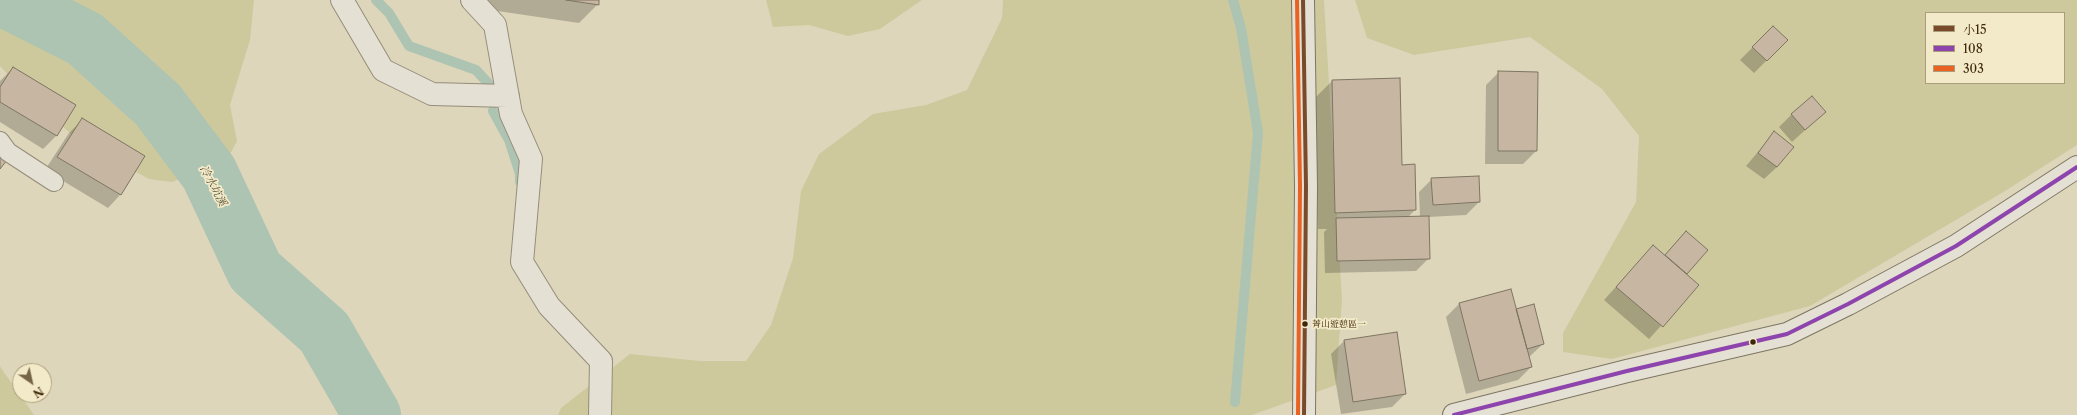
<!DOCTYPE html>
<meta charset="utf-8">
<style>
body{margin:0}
#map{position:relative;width:2077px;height:415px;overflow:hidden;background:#ded6bb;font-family:"Libre Caslon Text","Noto Serif TC",serif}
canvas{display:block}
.legend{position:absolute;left:1925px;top:12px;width:140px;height:72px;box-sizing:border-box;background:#f3eac9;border:1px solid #ab9c7c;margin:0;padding:5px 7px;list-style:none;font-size:12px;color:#3e2809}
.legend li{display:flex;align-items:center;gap:8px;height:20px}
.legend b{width:20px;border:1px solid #ab9c7c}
.north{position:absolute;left:12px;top:363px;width:40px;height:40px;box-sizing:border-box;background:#f3eac9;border:1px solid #ab9c7c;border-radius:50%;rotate:146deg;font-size:11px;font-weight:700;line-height:16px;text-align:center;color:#3e2809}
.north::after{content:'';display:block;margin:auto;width:14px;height:18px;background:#766547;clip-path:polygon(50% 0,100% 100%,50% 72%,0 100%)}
</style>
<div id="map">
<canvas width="2077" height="415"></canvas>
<ul class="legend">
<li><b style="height:5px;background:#7a4b2a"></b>小15</li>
<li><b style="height:5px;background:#8e44ad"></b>108</li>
<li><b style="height:5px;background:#e96221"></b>303</li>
</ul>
<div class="north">N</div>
</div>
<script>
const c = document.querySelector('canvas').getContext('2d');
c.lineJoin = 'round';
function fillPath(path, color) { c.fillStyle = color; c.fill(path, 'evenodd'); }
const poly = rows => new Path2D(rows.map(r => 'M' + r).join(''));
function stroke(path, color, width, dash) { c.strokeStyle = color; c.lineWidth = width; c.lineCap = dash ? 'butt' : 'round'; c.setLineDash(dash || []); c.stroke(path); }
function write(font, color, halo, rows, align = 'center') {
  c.font = font + ' "Libre Caslon Text","Noto Serif TC",serif'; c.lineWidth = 3.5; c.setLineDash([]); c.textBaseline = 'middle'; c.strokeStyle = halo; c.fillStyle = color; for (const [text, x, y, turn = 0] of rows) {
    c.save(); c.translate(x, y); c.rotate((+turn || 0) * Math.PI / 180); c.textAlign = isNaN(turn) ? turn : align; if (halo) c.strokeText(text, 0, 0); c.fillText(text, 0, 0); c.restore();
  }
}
fillPath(poly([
 [0,0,254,0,250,40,230,105,237,141,228,158,172,182,149,179,80,142,22,90,0,66],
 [766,0,922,0,880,29,848,36,809,25,773,27],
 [1003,0,1324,0,1342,299,1336,385,1252,415,558,415,561,408,630,354,700,361,746,361,771,325,793,258,801,191,819,154,873,114,926,105,967,90,1002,18],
 [1355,0,2077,0,2077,145,2005,191,1810,306,1612,359,1563,352,1563,333,1636,202,1639,136,1602,89,1530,37,1414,55,1367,38],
 [1926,13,2064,13,2064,83,1926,83],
 [0,366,1,368,34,415,0,415]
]), '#cdc99d');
fillPath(poly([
 [485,0,598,0,598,4,579,23,484,9],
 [1773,27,1787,40,1754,73,1740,60],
 [13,68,75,105,56,136,43,149,0,122,0,81],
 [1499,72,1536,151,1523,164,1485,164,1486,85],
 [1399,79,1401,166,1415,210,1408,217,1420,217,1419,192,1432,179,1479,202,1466,215,1428,217,1429,258,1416,271,1325,273,1324,232,1327,229,1318,229,1315,98,1332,81],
 [1825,112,1792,142,1779,127,1792,114],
 [82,120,144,157,120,195,108,208,45,170,69,133],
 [1774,133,1777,167,1764,179,1746,166],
 [1686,232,1706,250,1685,274,1698,285,1649,339,1604,300,1653,246,1664,256],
 [1459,304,1516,310,1543,344,1528,358,1531,367,1518,380,1466,394,1446,317],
 [1344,341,1405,394,1392,407,1341,414,1331,354]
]), '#0003');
stroke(poly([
 [376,0,389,13,409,46,476,70,488,83,491,97],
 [1233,0,1241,28,1258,133,1235,402],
 [493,111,509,140,520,174,520,182]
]), '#aec4b2', 10);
stroke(poly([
 [8,0,85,39,158,105,209,173,255,271,324,332,372,415]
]), '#aec4b2', 58);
const building = poly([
 [566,0,599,0,599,5,566,0],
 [1773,26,1788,40,1767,61,1752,47,1773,26],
 [13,67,76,105,57,136,0,102,0,87,13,67],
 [1498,71,1538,72,1537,151,1498,151,1498,71],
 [1400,78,1402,165,1415,164,1416,210,1335,213,1332,80,1400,78],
 [1812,96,1826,112,1805,130,1791,114,1812,96],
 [82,118,145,156,121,195,57,157,82,118],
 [1774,131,1794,147,1777,167,1758,153,1774,131],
 [0,137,15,150,0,169,0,137],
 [1479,176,1480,202,1433,205,1431,178,1479,176],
 [1429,216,1430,259,1337,261,1336,218,1429,216],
 [1686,231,1708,250,1687,274,1665,255,1686,231],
 [1653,245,1699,285,1663,327,1616,287,1653,245],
 [1511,289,1532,367,1479,381,1459,303,1511,289],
 [1534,304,1544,344,1527,349,1516,309,1534,304],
 [1397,332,1406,394,1353,402,1344,340,1397,332]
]);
fillPath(building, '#c7b6a2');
stroke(building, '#7d7562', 1);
const lane = poly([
 [0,141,8,152,54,182]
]);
const street = poly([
 [342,0,383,70,432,94,508,96],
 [472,0,495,25,511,114,531,159,522,262,549,306,601,361,600,415]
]);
const secondary = poly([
 [1303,0,1306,186,1304,415],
 [1454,415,1627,371,1787,334,1848,304,1956,246,2077,167]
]);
stroke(lane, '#948d7a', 20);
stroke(street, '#948d7a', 24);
stroke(secondary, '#7d7562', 24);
stroke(lane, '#e4e0d3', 18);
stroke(street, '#e4e0d3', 22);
stroke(secondary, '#e4e0d3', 22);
stroke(poly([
 [1303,0,1306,186,1304,415]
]), '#7a4b2a', 4);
stroke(poly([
 [1454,415,1627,371,1787,334,1848,304,1956,246,2077,167]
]), '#8e44ad', 4);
stroke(poly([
 [1297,0,1300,186,1298,415]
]), '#e96221', 4);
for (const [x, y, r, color] of [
 [1305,324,3.5,"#3e2809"],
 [1753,342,3.5,"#3e2809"]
]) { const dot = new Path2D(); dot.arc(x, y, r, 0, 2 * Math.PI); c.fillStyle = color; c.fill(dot); stroke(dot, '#f3eac9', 1.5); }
write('9px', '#3e2809', '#f3eac9', [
 ["菁山遊憩區一",1312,324]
], 'left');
write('italic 11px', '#554d32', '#f3eac9', [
 ["冷水坑溪",213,186,62]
]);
</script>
